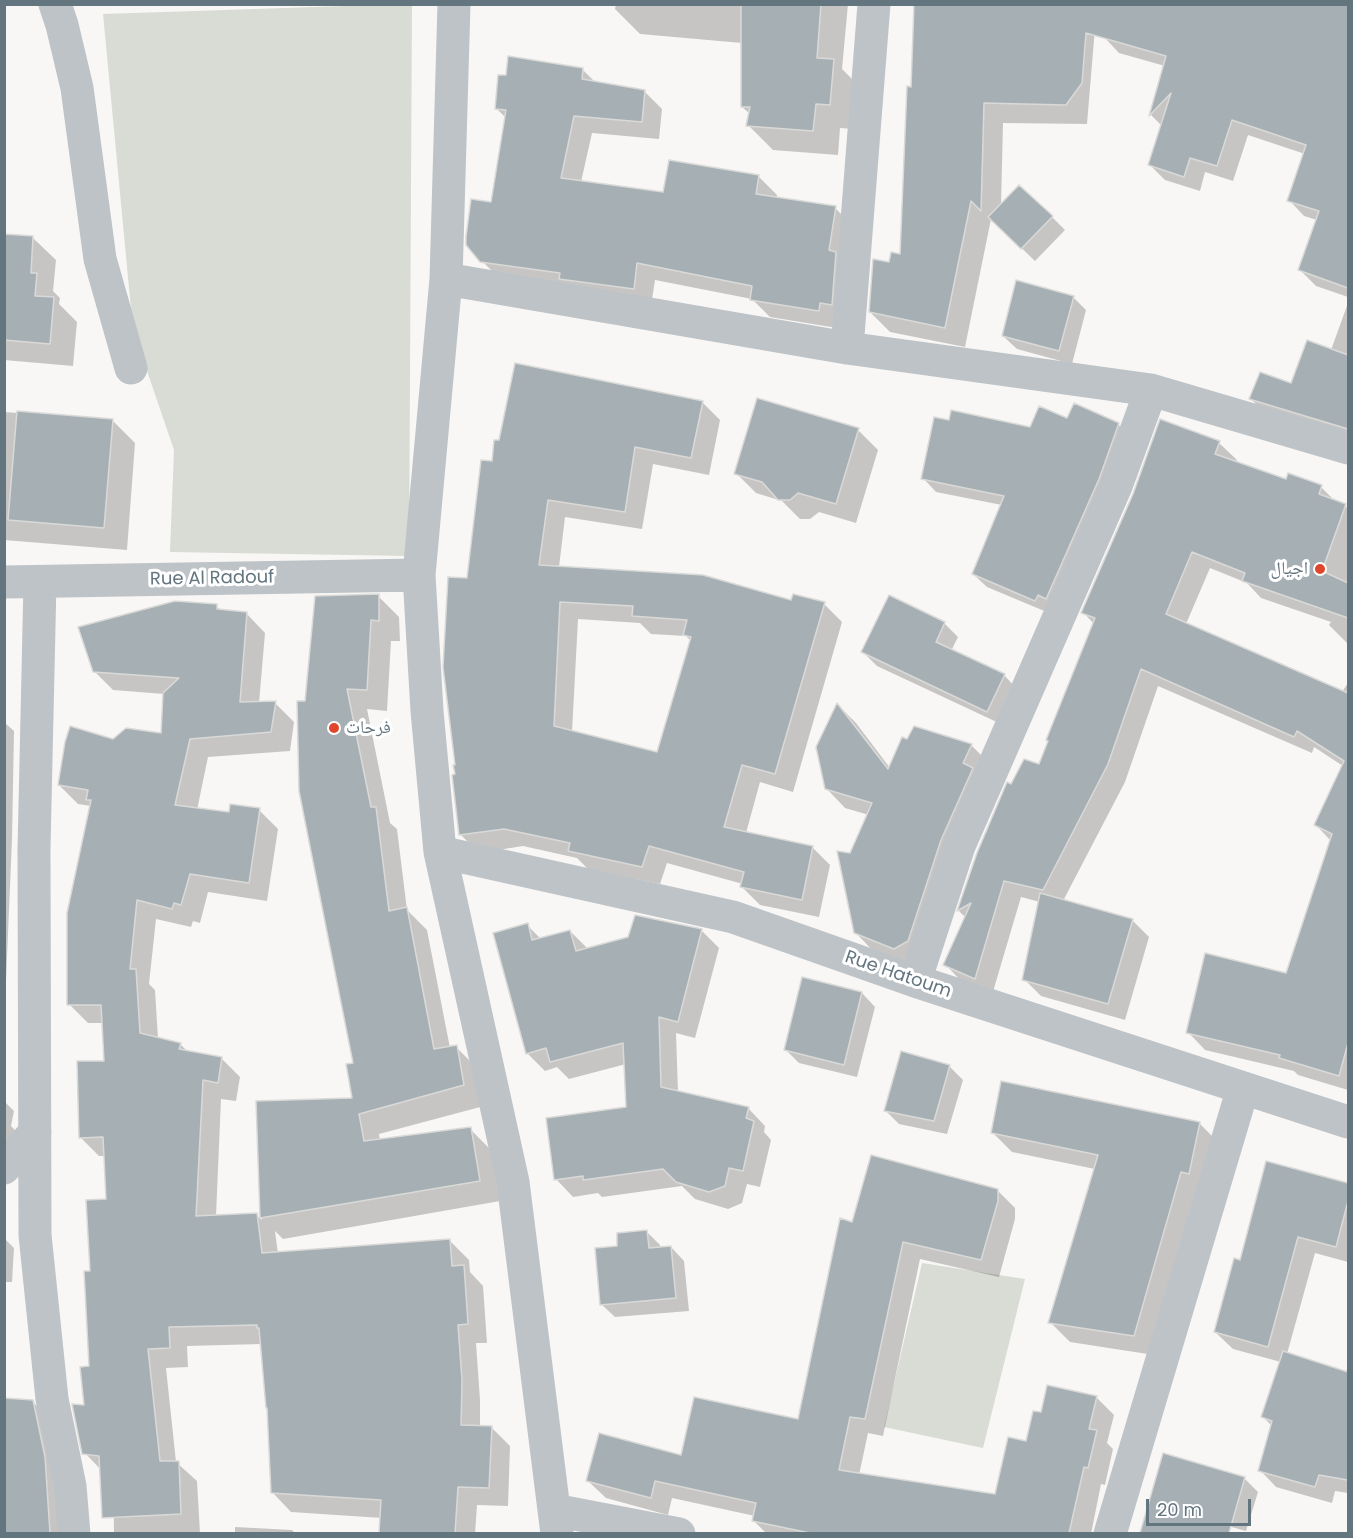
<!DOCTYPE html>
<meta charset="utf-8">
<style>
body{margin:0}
#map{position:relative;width:1353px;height:1538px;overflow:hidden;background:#f8f7f5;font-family:Poppins,sans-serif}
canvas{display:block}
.frame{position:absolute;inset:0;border:6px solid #63757f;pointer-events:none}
.scale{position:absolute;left:1146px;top:1499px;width:105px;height:27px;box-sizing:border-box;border:3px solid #63757f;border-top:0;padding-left:8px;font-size:18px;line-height:21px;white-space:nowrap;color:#63757f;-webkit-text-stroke:4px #fff;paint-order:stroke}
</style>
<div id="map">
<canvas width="1353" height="1538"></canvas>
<div class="frame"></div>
<div class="scale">20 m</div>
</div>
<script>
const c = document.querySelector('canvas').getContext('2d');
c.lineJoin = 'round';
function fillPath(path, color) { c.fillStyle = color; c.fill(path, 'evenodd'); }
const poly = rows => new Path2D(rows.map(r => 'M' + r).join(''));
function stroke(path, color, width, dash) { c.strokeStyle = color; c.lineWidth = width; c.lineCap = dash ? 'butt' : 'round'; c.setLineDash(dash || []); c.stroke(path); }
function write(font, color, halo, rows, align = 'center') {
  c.font = font + ' Poppins,"Noto Naskh Arabic",sans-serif'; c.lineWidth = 6; c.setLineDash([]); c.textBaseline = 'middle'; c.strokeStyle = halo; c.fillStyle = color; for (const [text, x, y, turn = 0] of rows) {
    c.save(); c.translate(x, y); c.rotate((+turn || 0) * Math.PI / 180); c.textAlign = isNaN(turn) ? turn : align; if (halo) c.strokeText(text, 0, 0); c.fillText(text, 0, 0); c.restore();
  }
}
fillPath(poly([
 [376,5,412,5,409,556,170,552,174,450,133,330,103,14],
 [922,1263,1025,1279,983,1448,884,1427]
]), '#d8dcd4');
fillPath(poly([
 [616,4,848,4,842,69,858,85,854,129,840,128,838,155,773,150,748,125,750,114,742,107,742,43,640,34,615,9],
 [1097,4,1087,124,1003,123,1001,206,1052,217,1065,230,1035,261,991,219,965,347,890,332,870,312,890,264,902,256,912,88],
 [1113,4,1348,4,1348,73,1344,85,1348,87,1348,297,1316,286,1300,270,1317,220,1304,216,1289,200,1305,154,1248,135,1233,181,1205,172,1200,191,1165,180,1150,165,1162,126,1151,115,1165,66,1119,53,1104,37],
 [583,70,596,83,644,91,662,109,659,139,592,133,581,182,664,193,759,177,777,195,776,199,835,208,853,226,837,328,770,317,752,299,655,280,651,306,500,279,482,261,507,119,497,109],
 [4,235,33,238,56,260,53,291,60,298,59,304,77,322,73,366,4,360],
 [1073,297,1086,310,1072,364,1017,349,1003,336],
 [1348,303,1348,439,1266,414,1251,399,1292,385,1331,350],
 [702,402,720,420,709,475,653,464,642,529,565,517,559,567,792,602,824,604,842,622,793,792,760,782,746,833,812,847,830,865,819,917,760,905,742,887,743,884,667,863,660,884,588,869,577,858,523,846,479,853,461,835,456,775,468,579,493,463],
 [578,619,640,623,651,634,686,636,692,642,658,754,572,732],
 [4,412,112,420,135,443,127,550,4,540],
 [1068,420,1118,424,1131,438,1049,613,987,587,973,574,1002,505,936,492,923,478,950,421,1030,428],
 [858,430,878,450,856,523,819,512,810,519,800,519,782,501,756,493,736,473],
 [1219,443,1237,460,1236,462,1287,481,1321,487,1336,502,1348,508,1348,644,1329,625,1331,622,1261,598,1247,583,1210,568,1186,624,1342,692,1348,683,1348,1090,1298,1075,1294,1071,1205,1050,1188,1032,1287,975,1331,841,1316,825,1343,766,1314,747,1312,753,1158,686,1125,782,1063,901,1132,920,1149,937,1125,1020,1041,996,1024,979,1040,902,1021,897,992,995,962,982,945,964,966,918,959,911,978,853,1012,786,1040,766,1094,624,1083,612],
 [378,596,399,617,400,641,391,641,387,711,367,709,390,823,397,829,407,910,427,930,450,1048,456,1047,477,1068,484,1106,379,1134,380,1141,470,1129,491,1150,500,1201,283,1239,275,1231,278,1254,450,1241,469,1260,470,1272,483,1286,487,1343,476,1343,480,1400,480,1427,491,1427,510,1446,508,1506,477,1505,475,1534,381,1534,382,1518,291,1512,272,1492,269,1409,262,1344,187,1346,188,1367,166,1368,176,1462,197,1481,200,1533,114,1534,113,1454,102,1471,85,1453,86,1407,90,1367,91,1272,107,1200,105,1156,99,1156,80,1137,106,1062,104,1023,88,1023,69,1004,91,806,78,804,59,785,114,741,162,735,164,694,113,690,94,671,216,606,222,611,246,613,265,633,259,703,275,703,294,722,290,751,208,757,197,810,230,814,259,810,278,829,267,901,208,892,200,923,193,921,191,927,156,919,149,984,155,990,158,1039,180,1044,188,1052,221,1058,240,1077,236,1101,221,1099,216,1216,256,1215,262,1220,258,1103,354,1099,355,1064,307,702],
 [944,623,958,637,951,651,1004,675,1017,689,1001,724,877,666,863,652],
 [838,705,856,723,890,768,971,745,990,764,914,968,874,952,855,932,851,855,869,815,845,808,826,788],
 [4,722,14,731,12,839,4,1029],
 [527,925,541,939,570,931,588,949,702,931,719,948,695,1038,676,1033,678,1092,748,1108,765,1126,764,1132,771,1140,760,1187,747,1184,742,1203,728,1209,695,1199,682,1186,602,1197,598,1193,573,1197,556,1179,628,1108,626,1064,569,1079,557,1067,545,1071,527,1053],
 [862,993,875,1007,857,1077,799,1063,785,1049],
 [950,1067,963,1080,947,1134,899,1124,886,1111],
 [4,1101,14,1111,11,1126,18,1133,4,1182],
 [1199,1123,1219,1143,1154,1355,1070,1342,1050,1322,1095,1169,1012,1152,992,1132],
 [1267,1163,1348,1184,1348,1262,1315,1253,1287,1354,1346,1373,1348,1364,1348,1493,1335,1491,1332,1503,1276,1487,1260,1470,1272,1426,1263,1417,1281,1362,1233,1349,1215,1332,1241,1262],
 [997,1190,1015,1208,1015,1219,999,1277,920,1259,883,1436,868,1433,859,1475,996,1496,1042,1414,1096,1397,1114,1415,1107,1443,1113,1449,1105,1485,1101,1484,1091,1534,767,1534,754,1521,755,1516,672,1498,668,1515,606,1498,588,1481,683,1457,800,1421,853,1224],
 [647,1232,660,1245,660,1248,671,1247,684,1261,689,1311,615,1317,601,1304,619,1247],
 [4,1238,14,1248,12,1282,4,1282],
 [4,1399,33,1402,52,1421,67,1534,4,1534],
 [1164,1455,1244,1478,1258,1492,1246,1531,1228,1526,1226,1534,1211,1534,1203,1531,1203,1534,1141,1534],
 [235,1527,292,1530,296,1534,235,1534]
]), '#0003');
const building = poly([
 [741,4,821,4,817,58,834,59,830,105,816,104,813,131,746,126,750,107,741,107,741,4],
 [914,4,1348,4,1348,288,1298,270,1319,211,1287,201,1306,145,1232,120,1217,166,1190,158,1184,177,1148,165,1171,93,1149,116,1166,56,1086,33,1082,83,1066,105,984,103,981,211,971,201,945,328,869,312,873,259,889,262,891,252,900,254,907,86,911,87,914,4],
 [508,56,583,68,582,79,645,90,642,122,574,116,561,178,663,192,669,160,759,175,756,194,836,206,829,250,836,252,832,305,820,303,819,311,750,300,752,286,637,263,634,289,559,279,560,273,480,262,466,245,466,237,471,199,491,202,506,110,495,109,498,75,506,75,508,56],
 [1019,185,1053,216,1021,249,988,217,1019,185],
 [4,234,33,236,31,273,37,273,35,296,54,297,50,344,4,340,4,234],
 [1016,280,1074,296,1059,351,1002,336,1016,280],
 [1307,340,1348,355,1348,429,1249,399,1260,372,1291,383,1307,340],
 [515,363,703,401,691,458,635,447,625,512,548,500,539,565,703,575,791,600,793,594,825,602,775,774,742,765,724,827,813,846,802,900,740,887,744,872,649,846,642,867,568,851,570,843,504,829,459,835,452,775,455,774,453,765,455,765,443,667,448,577,467,578,481,460,492,461,494,440,499,440,515,363],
 [560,602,633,606,632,616,687,620,683,635,691,637,657,752,554,726,560,602],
 [757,398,859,428,836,504,798,493,790,500,778,500,762,482,734,474,757,398],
 [1074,403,1119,423,1099,479,1046,599,1038,595,1035,601,972,574,1004,496,921,479,934,417,949,420,951,410,1030,427,1039,406,1067,418,1074,403],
 [17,411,113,419,104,528,8,520,17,411],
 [1160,419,1220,441,1215,454,1286,479,1288,473,1322,485,1319,494,1346,504,1322,571,1348,583,1348,618,1242,581,1245,573,1192,552,1166,614,1348,693,1348,1043,1339,1076,1279,1058,1280,1055,1186,1033,1205,953,1286,973,1332,834,1314,825,1344,761,1297,731,1294,737,1141,669,1108,764,1043,890,1004,881,975,979,943,965,971,903,957,911,977,853,1007,782,1011,784,1024,759,1039,764,1048,741,1046,740,1095,618,1081,613,1133,494,1160,419],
 [379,594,379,621,371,620,367,690,347,689,371,807,376,807,389,911,407,907,434,1049,457,1045,464,1085,359,1114,364,1141,471,1127,480,1181,260,1218,256,1101,352,1098,346,1064,353,1063,299,791,297,701,305,701,315,596,379,594],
 [889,595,945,622,936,642,1005,674,987,712,861,652,889,595],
 [175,601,217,604,217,609,247,612,240,702,276,701,271,732,190,739,175,805,229,812,230,804,260,808,249,883,190,874,181,905,174,903,172,909,137,900,130,969,136,969,140,1033,181,1043,179,1049,222,1057,218,1083,203,1080,196,1216,257,1213,262,1253,450,1239,452,1266,464,1265,468,1324,458,1325,462,1380,461,1425,492,1426,489,1488,458,1487,455,1533,379,1533,381,1500,271,1493,267,1408,266,1408,259,1328,257,1328,257,1325,169,1327,170,1348,148,1349,160,1461,179,1461,181,1514,102,1518,99,1456,82,1454,72,1404,84,1405,80,1367,89,1366,84,1271,90,1271,86,1200,106,1199,103,1137,79,1138,77,1061,104,1061,101,1005,67,1005,67,913,91,800,86,800,88,790,58,785,65,742,70,726,113,739,126,728,161,733,163,693,179,678,93,672,78,627,175,601],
 [837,703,888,769,902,737,907,739,914,726,972,744,963,763,973,768,941,840,908,941,894,949,854,933,837,851,850,853,872,803,825,789,816,747,837,703],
 [1040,893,1133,919,1108,1004,1022,980,1040,893],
 [635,915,702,929,678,1022,659,1017,661,1087,749,1107,746,1118,754,1121,743,1171,729,1168,725,1186,709,1192,676,1182,663,1169,583,1180,583,1176,554,1180,546,1118,626,1107,623,1043,550,1062,546,1048,526,1054,493,933,528,923,532,940,570,930,576,951,628,937,635,915],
 [802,977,862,992,844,1065,784,1050,802,977],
 [901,1051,950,1065,934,1121,884,1111,901,1051],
 [1001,1081,1200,1122,1189,1174,1181,1172,1134,1336,1048,1323,1098,1155,991,1133,1001,1081],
 [871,1155,998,1189,998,1201,981,1260,903,1242,865,1419,850,1417,839,1470,995,1494,1008,1437,1026,1441,1033,1411,1041,1412,1047,1385,1097,1396,1089,1429,1097,1430,1088,1468,1084,1467,1069,1533,810,1533,752,1521,756,1503,655,1481,651,1498,586,1481,599,1433,681,1455,694,1397,798,1419,840,1218,852,1222,871,1155],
 [1266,1161,1348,1183,1348,1201,1336,1247,1298,1237,1268,1347,1214,1332,1234,1258,1240,1260,1266,1161],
 [647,1230,649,1248,671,1246,676,1298,600,1305,595,1248,617,1246,617,1233,647,1230],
 [1283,1351,1348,1372,1348,1480,1319,1475,1315,1487,1258,1471,1272,1421,1261,1417,1283,1351],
 [4,1398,33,1400,45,1457,50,1533,4,1533,4,1398],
 [1163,1453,1245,1477,1229,1533,1140,1533,1163,1453]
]);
fillPath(building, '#a5afb4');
stroke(building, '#d9d9d7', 1.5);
stroke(poly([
 [55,4,62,25,77,88,100,259,131,368],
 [454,4,446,279,419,575,427,711,440,852,513,1182,557,1534],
 [446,279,847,348,1151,390,1348,448],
 [847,348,874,4],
 [4,582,419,575],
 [40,582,34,849,35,1235,52,1399,70,1486,74,1534],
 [440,852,733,917,915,981,1348,1122],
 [915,981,959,846,1116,486,1151,390],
 [4,1168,35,1132],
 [554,1510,679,1534],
 [1110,1534,1243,1088]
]), '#bec3c7', 33);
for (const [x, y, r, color] of [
 [1320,569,6,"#e0462c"],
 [334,728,6,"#e0462c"]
]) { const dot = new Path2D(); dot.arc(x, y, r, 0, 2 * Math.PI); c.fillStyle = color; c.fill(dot); stroke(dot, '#fff', 2); }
write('18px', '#63757f', '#fff', [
 ["اجيال",1308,569],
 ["فرحات",346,728,"left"]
], 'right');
write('18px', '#63757f', '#fff', [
 ["Rue Al Radouf",212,579,-1],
 ["Rue Hatoum",898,975,19]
]);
</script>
